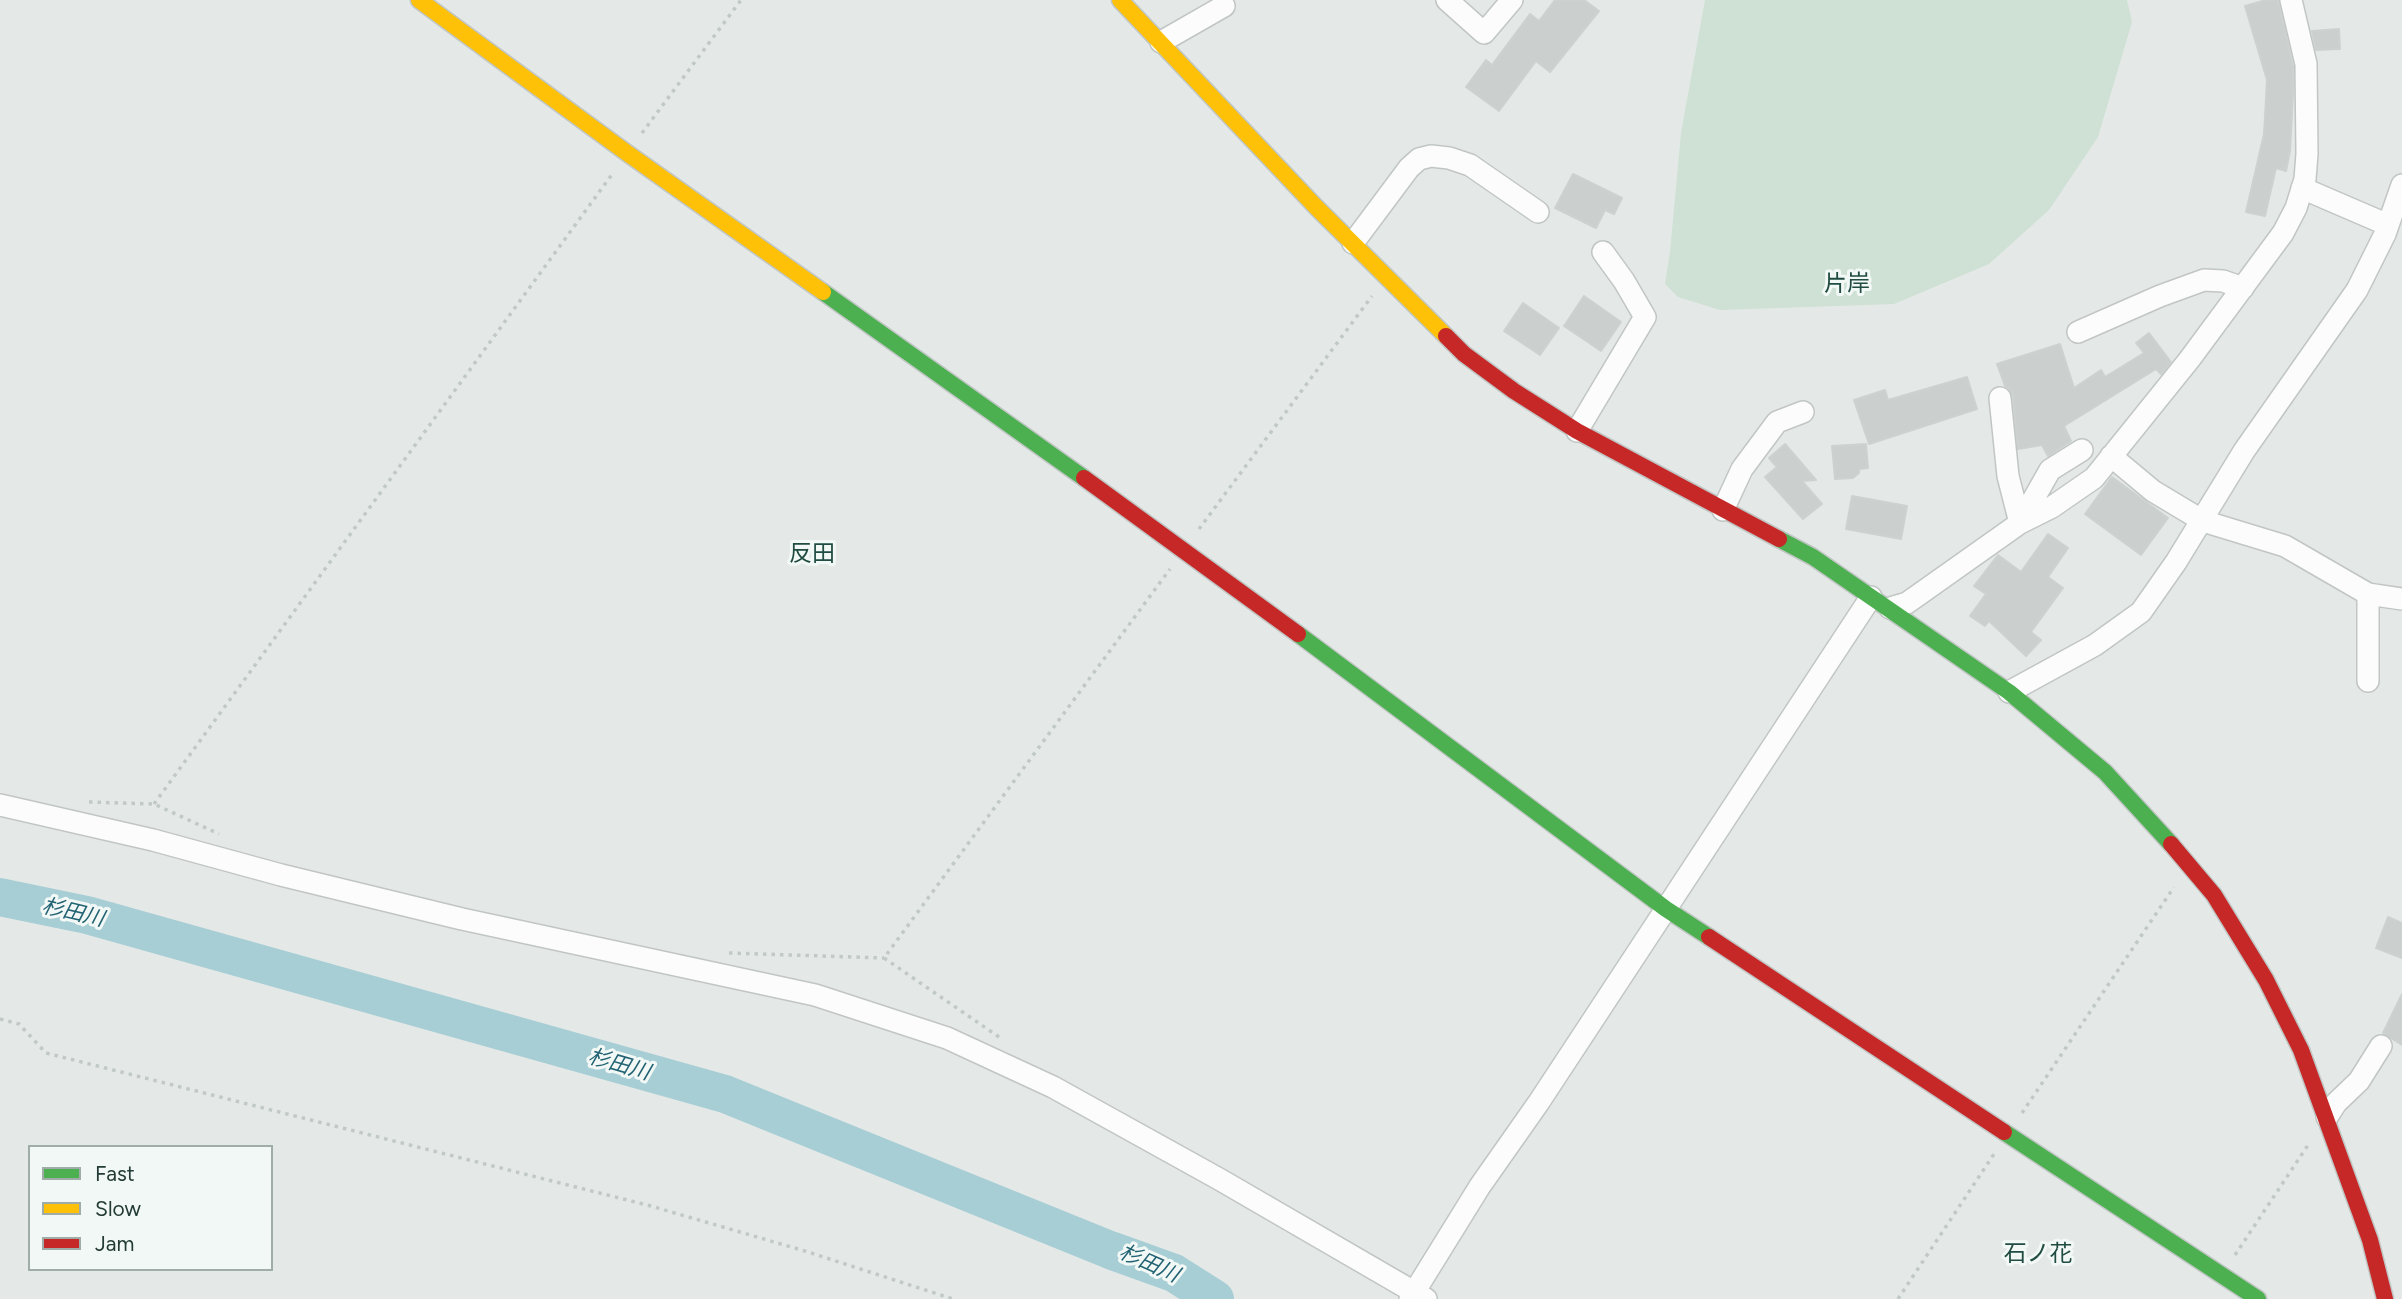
<!DOCTYPE html>
<meta charset="utf-8">
<style>
body{margin:0}
#map{position:relative;width:2402px;height:1299px;overflow:hidden;background:#e4e9e7;font-family:Figtree,sans-serif}
canvas{display:block}
.legend{position:absolute;left:28px;top:1145px;width:245px;height:126px;box-sizing:border-box;background:#f2f8f5;border:2px solid #9faca8;margin:0;padding:9px 12px;list-style:none;font-size:21px;color:#233b35}
.legend li{display:flex;align-items:center;gap:14px;height:35px}
.legend b{width:35px;border:2px solid #9faca8}
</style>
<div id="map">
<canvas width="2402" height="1299"></canvas>
<ul class="legend">
<li><b style="height:9px;background:#4caf50"></b>Fast</li>
<li><b style="height:9px;background:#ffc107"></b>Slow</li>
<li><b style="height:9px;background:#c62828"></b>Jam</li>
</ul>
</div>
<script>
const c = document.querySelector('canvas').getContext('2d');
c.lineJoin = 'round';
function fillPath(path, color) { c.fillStyle = color; c.fill(path, 'evenodd'); }
const poly = rows => new Path2D(rows.map(r => 'M' + r).join(''));
function stroke(path, color, width, dash) { c.strokeStyle = color; c.lineWidth = width; c.lineCap = dash ? 'butt' : 'round'; c.setLineDash(dash || []); c.stroke(path); }
function write(font, color, halo, rows, align = 'center') {
  c.font = font + ' Figtree,"Noto Sans JP",sans-serif'; c.lineWidth = 6; c.setLineDash([]); c.textBaseline = 'middle'; c.strokeStyle = halo; c.fillStyle = color; for (const [text, x, y, turn = 0] of rows) {
    c.save(); c.translate(x, y); c.rotate((+turn || 0) * Math.PI / 180); c.textAlign = isNaN(turn) ? turn : align; if (halo) c.strokeText(text, 0, 0); c.fillText(text, 0, 0); c.restore();
  }
}
fillPath(poly([
 [1705,0,2127,0,2132,22,2098,137,2049,210,1989,264,1894,304,1720,310,1678,297,1665,284,1670,252,1681,133]
]), '#cee1d4');
stroke(poly([
 [0,897,87,915,725,1094,1110,1250,1174,1273,1215,1299]
]), '#a7cdd5', 38);
const building = poly([
 [1555,0,1584,0,1599,11,1550,72,1536,61,1499,111,1466,87,1486,60,1492,65,1530,14,1539,21,1555,0],
 [2266,0,2278,0,2293,66,2293,95,2290,151,2286,171,2276,168,2265,216,2246,212,2264,134,2267,80,2245,6,2266,0],
 [2339,29,2340,49,2316,50,2312,31,2339,29],
 [1573,174,1622,198,1614,214,1605,210,1596,228,1555,208,1573,174],
 [1584,296,1621,322,1601,351,1564,326,1584,296],
 [1523,303,1559,328,1540,355,1504,331,1523,303],
 [2149,333,2171,362,2161,374,2156,369,2064,426,2071,441,2048,456,2042,445,2018,449,2013,396,2010,390,2005,386,1997,364,2060,344,2074,388,2101,370,2105,377,2144,353,2136,343,2149,333],
 [1967,377,1977,409,1869,444,1854,400,1885,390,1888,400,1967,377],
 [1785,444,1816,480,1802,481,1822,504,1803,519,1765,477,1777,467,1769,458,1785,444],
 [1866,444,1868,468,1859,469,1859,473,1853,478,1835,479,1832,446,1866,444],
 [2112,477,2168,518,2141,555,2085,514,2112,477],
 [1852,496,1907,506,1901,539,1846,529,1852,496],
 [2048,534,2068,548,2048,577,2063,588,2031,632,2041,640,2026,656,1989,621,1985,626,1970,616,1986,594,1974,586,1998,555,2021,572,2048,534],
 [2388,917,2402,923,2402,958,2376,948,2388,917],
 [2402,994,2402,1045,2383,1033,2402,994]
]);
fillPath(building, '#cbd0ce');
stroke(building, '#cdd2d0', 2);
const street = poly([
 [1447,0,1484,33,1512,0],
 [1161,42,1224,6],
 [2302,188,2388,225],
 [1353,243,1409,168,1419,159,1431,156,1449,158,1470,165,1538,212],
 [2078,332,2160,296,2204,280,2223,281,2243,288],
 [2000,398,2008,476,2020,523],
 [1577,431,1645,317,1624,281,1603,252],
 [2111,456,2153,491,2203,521,2285,546,2368,594,2402,599],
 [1723,510,1742,469,1777,422,1803,412],
 [2020,523,2050,470,2082,450],
 [1890,608,1907,603,2020,523,2052,507,2094,478,2189,360,2283,233,2296,208,2305,179,2307,154,2306,64,2291,0],
 [2368,681,2368,594],
 [2009,692,2095,645,2141,612,2176,562,2244,451,2357,290,2385,234,2402,185],
 [0,805,153,840,281,875,462,919,815,995,947,1038,1053,1087,1219,1179,1426,1299],
 [2327,1117,2336,1103,2359,1081,2381,1046],
 [1410,1299,1480,1186,1539,1102,1871,597]
]);
const fast = poly([
 [823,292,1084,478],
 [1779,539,1813,557,2009,692,2105,772,2171,844],
 [1298,634,1666,909,1709,937],
 [2004,1132,2258,1299]
]);
const slow = poly([
 [419,0,627,153,823,292],
 [1120,0,1316,207,1446,336]
]);
const jam = poly([
 [1446,336,1464,354,1514,391,1577,431,1779,539],
 [1084,478,1298,634],
 [2171,844,2214,895,2266,980,2301,1050,2370,1240,2385,1299],
 [1709,937,2004,1132]
]);
stroke(street, '#c1c6c4', 24);
stroke(fast, '#c0c6c4', 19);
stroke(slow, '#c0c6c4', 19);
stroke(jam, '#c0c6c4', 19);
stroke(poly([
 [642,133,741,0],
 [1199,529,1372,296],
 [89,802,154,804,219,834],
 [154,804,613,173],
 [729,953,884,958],
 [0,1019,19,1024,46,1053,651,1206,805,1251,953,1299],
 [999,1037,884,958,1170,569],
 [2022,1113,2174,887],
 [2235,1255,2308,1145],
 [1898,1299,1994,1154]
]), '#c1c9c5', 3.5, [3.5, 5]);
stroke(street, '#fbfcfb', 21);
stroke(fast, '#4caf50', 16);
stroke(slow, '#ffc107', 16);
stroke(jam, '#c62828', 16);
write('italic 21px', '#216273', '#f2f8f5', [
 ["杉田川",73,913,13],
 ["杉田川",619,1065,16],
 ["杉田川",1149,1264,24]
]);
write('23px', '#204c42', '#f2f8f5', [
 ["片岸",1847,284],
 ["反田",812,554],
 ["石ノ花",2038,1254]
]);
</script>
